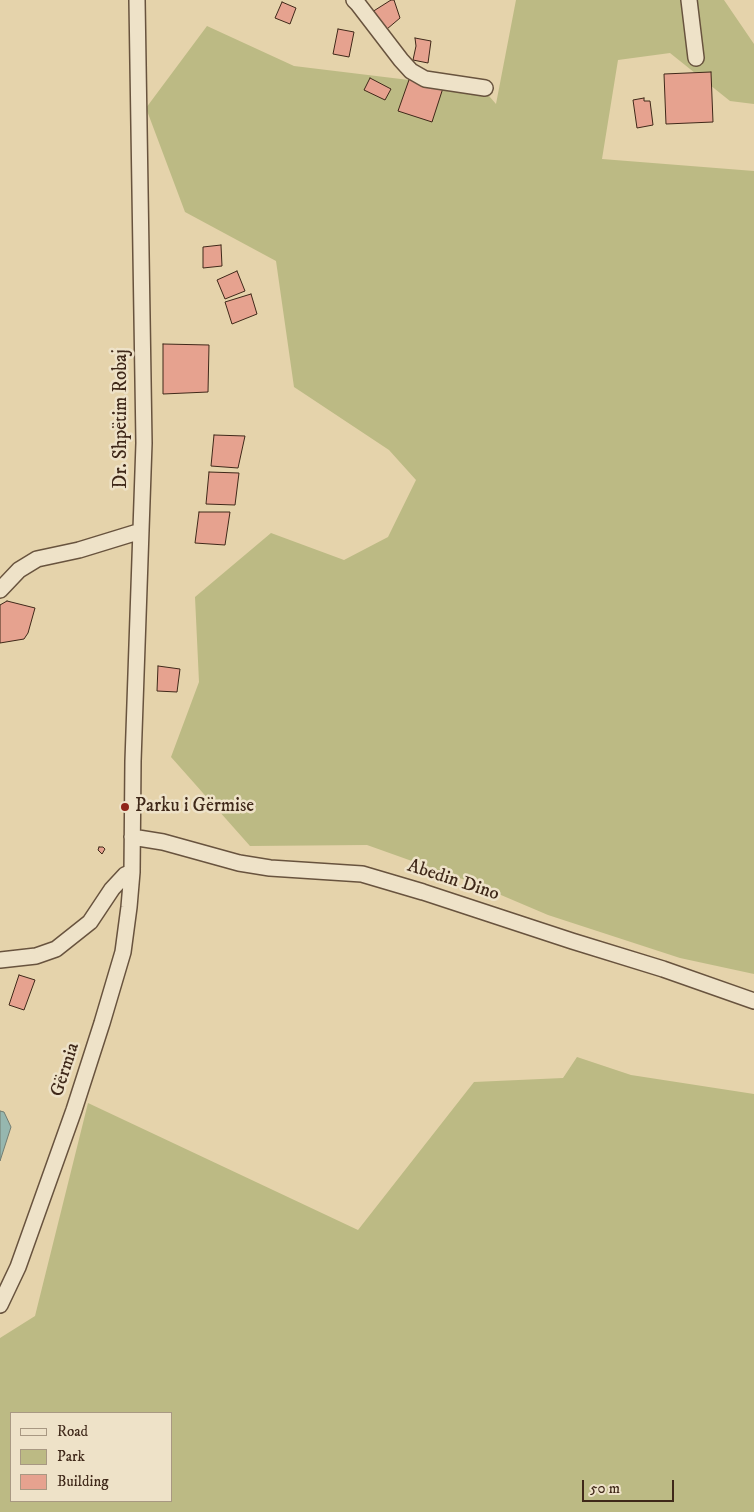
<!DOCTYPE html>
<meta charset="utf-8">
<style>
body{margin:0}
#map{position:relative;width:754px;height:1512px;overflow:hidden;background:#e5d3ab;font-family:"IM FELL DW Pica",serif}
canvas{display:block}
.legend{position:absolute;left:10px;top:1412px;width:162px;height:90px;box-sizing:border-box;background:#eee2c8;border:1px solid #a89882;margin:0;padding:6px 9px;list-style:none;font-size:15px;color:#3f2819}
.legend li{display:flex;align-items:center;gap:10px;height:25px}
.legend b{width:25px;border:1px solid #a89882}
.scale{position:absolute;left:582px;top:1480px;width:92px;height:22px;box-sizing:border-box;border:2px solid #3f2819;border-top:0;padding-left:6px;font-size:15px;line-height:18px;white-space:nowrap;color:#3f2819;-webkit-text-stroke:4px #eee2c8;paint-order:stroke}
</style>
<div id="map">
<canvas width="754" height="1512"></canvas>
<ul class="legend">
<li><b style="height:6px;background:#eee2c8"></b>Road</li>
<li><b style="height:14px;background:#bcba84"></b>Park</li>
<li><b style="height:14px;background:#e6a28f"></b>Building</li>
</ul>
<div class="scale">50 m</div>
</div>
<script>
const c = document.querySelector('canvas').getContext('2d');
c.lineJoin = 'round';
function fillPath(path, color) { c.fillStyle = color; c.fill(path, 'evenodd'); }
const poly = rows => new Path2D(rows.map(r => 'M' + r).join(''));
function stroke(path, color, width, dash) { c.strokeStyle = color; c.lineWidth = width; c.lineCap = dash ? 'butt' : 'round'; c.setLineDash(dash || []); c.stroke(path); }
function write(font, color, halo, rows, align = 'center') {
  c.font = font + ' "IM FELL DW Pica",serif'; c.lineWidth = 5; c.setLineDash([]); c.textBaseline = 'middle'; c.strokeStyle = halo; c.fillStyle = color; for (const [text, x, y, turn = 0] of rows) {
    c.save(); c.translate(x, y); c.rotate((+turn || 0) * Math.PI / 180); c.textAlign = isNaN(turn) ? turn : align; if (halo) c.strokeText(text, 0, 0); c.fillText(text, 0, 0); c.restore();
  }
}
fillPath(poly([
 [516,0,724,0,754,44,754,104,730,101,670,53,618,60,602,159,754,171,754,974,680,958,548,915,468,881,367,845,250,846,171,757,199,682,195,597,271,533,344,560,388,537,416,480,389,450,294,387,276,261,185,212,146,108,207,26,294,66,483,89,496,104],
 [577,1057,631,1075,754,1094,754,1512,0,1512,0,1338,35,1316,88,1103,358,1230,474,1082,563,1078],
 [171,1413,171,1501,11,1501,11,1413]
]), '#bcba84');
const water = poly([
 [0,1111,4,1112,11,1127,0,1161,0,1111]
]);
fillPath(water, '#96b7af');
stroke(water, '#737e73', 1);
const building = poly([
 [391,0,394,0,400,18,387,29,372,12,391,0],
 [282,2,296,8,290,24,275,18,282,2],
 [338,29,354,32,349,57,333,54,338,29],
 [415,38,431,41,428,63,413,60,416,46,415,38],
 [711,72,713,122,666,124,664,74,711,72],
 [410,77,443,88,432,122,398,111,410,77],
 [370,78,391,89,385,100,364,90,370,78],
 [644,98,644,101,650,101,653,125,637,128,633,100,644,98],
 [221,245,222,266,203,268,203,247,221,245],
 [237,271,245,291,225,299,217,280,237,271],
 [251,294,257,314,232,324,225,302,251,294],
 [163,344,209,345,208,392,163,394,163,344],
 [214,435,245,436,238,468,211,466,214,435],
 [209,472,239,473,235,505,206,504,209,472],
 [199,512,230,512,225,545,195,543,199,512],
 [7,601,35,608,28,633,24,639,0,643,0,605,7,601],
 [158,666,180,669,177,692,157,691,158,666],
 [99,847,103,847,105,849,102,854,98,850,99,847],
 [19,975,35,980,24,1010,9,1005,19,975]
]);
fillPath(building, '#e6a28f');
stroke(building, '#3f2819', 1);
const minor = poly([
 [354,0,358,4,401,60,411,71,425,79,485,88],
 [689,0,696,58],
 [0,590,19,570,37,559,79,550,141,531],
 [132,837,163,842,239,863,270,868,362,874,423,892,572,941,663,969,754,1001],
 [0,960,36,956,56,949,90,922,112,889,125,875,132,872],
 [0,1305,18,1267,74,1110,102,1023,123,952,129,907,132,872,133,761,144,443,137,0]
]);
stroke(minor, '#68533e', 18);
stroke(minor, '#eee2c8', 15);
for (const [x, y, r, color] of [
 [125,807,5,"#8f2418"]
]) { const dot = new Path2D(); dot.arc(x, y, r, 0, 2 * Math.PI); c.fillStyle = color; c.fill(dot); stroke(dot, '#eee2c8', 2); }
write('19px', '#3f2819', '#eee2c8', [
 ["Dr. Shpëtim Robaj",122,419,-90],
 ["Abedin Dino",453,881,18],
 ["Gërmia",66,1070,-72]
]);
write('19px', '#3f2819', '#eee2c8', [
 ["Parku i Gërmise",135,807]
], 'left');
</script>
